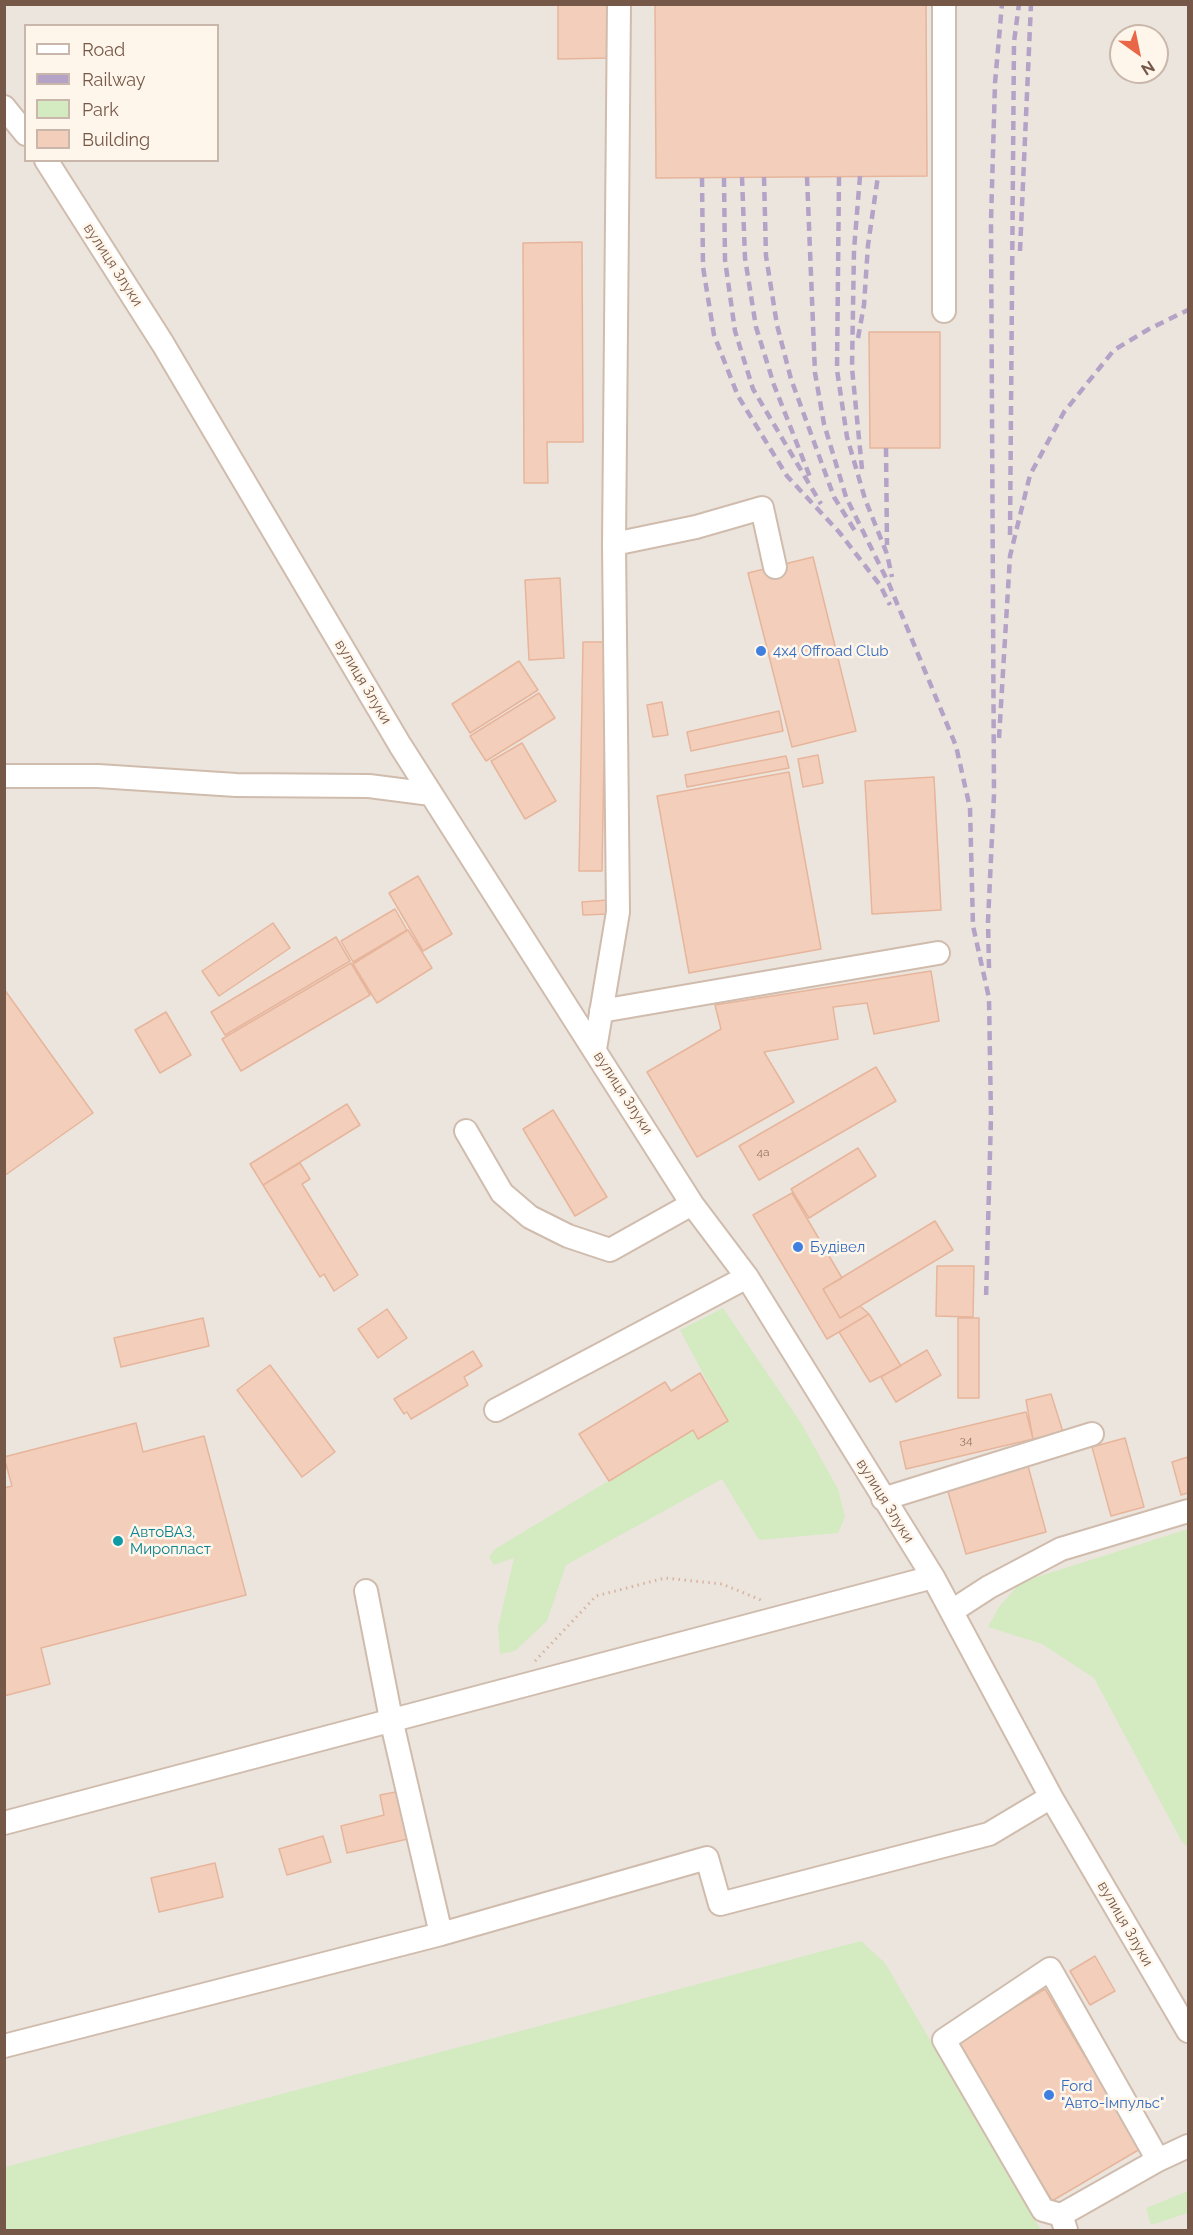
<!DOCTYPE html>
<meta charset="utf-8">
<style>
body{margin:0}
#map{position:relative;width:1193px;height:2235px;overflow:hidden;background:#fdf2e4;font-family:Raleway,sans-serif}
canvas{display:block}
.frame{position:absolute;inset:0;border:6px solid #765849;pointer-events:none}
.legend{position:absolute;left:24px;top:24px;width:195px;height:138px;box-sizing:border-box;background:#fff6eb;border:2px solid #c8b7aa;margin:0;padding:8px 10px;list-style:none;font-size:18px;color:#765849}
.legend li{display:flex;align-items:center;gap:12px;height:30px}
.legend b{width:30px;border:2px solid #c8b7aa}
.north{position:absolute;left:1109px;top:24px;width:60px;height:60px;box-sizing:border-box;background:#fff6eb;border:2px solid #c8b7aa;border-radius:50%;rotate:147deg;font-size:16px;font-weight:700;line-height:24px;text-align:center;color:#765849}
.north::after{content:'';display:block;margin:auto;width:21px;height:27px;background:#e96646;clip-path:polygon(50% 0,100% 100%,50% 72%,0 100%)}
</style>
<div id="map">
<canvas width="1193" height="2235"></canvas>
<div class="frame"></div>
<ul class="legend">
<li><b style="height:8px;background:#fff"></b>Road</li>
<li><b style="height:8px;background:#b5a2c7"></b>Railway</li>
<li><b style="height:16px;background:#d4ebc2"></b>Park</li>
<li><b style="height:16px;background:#f3cfbb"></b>Building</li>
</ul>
<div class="north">N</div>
</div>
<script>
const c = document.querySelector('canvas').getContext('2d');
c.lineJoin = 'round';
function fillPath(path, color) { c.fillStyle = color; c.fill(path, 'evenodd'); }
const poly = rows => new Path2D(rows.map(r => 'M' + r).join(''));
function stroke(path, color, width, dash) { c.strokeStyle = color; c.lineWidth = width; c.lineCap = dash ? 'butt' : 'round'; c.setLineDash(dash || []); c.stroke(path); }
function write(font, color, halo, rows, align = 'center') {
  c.font = font + ' Raleway,sans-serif'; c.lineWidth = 5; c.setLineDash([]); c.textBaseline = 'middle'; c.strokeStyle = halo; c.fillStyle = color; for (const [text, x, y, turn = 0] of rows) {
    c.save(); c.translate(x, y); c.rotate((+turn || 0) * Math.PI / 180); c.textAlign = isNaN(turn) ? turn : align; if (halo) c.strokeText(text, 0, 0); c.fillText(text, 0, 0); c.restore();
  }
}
fillPath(poly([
 [5,5,1188,5,1188,2230,5,2230],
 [26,26,218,26,218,160,26,160],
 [1121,36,1157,36,1157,72,1121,72]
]), '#ece5de');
fillPath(poly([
 [723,1308,801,1423,838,1489,845,1517,838,1533,759,1540,722,1479,566,1565,547,1621,515,1651,500,1654,498,1628,514,1558,494,1565,489,1557,495,1549,693,1430,698,1438,728,1421,680,1330],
 [1188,1529,1188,1847,1182,1842,1094,1678,1042,1644,988,1627,999,1607,1021,1582],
 [861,1941,885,1963,1041,2230,5,2230,5,2167],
 [1188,2191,1188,2213,1151,2225,1146,2208]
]), '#d4ebc2');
const building = poly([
 [558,4,610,4,611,58,558,59,558,4],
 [655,4,926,4,927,176,656,178,655,4],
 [582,242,583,442,547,442,548,483,524,483,523,243,582,242],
 [869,332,940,332,940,448,870,448,869,332],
 [813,557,856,731,792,747,748,573,813,557],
 [560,578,564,658,529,660,525,580,560,578],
 [583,642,606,642,602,871,579,871,583,642],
 [519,661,538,690,470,733,452,704,519,661],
 [539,693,555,718,486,761,470,736,539,693],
 [662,702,668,735,653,737,647,705,662,702],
 [779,711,783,731,691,751,687,732,779,711],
 [522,743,556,801,525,819,491,761,522,743],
 [818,755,823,783,803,787,798,759,818,755],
 [786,756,789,768,687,787,685,775,786,756],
 [789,772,821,949,689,973,657,796,789,772],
 [934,777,941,910,872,914,865,781,934,777],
 [418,876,452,934,423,951,389,893,418,876],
 [608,900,608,914,583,915,582,902,608,900],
 [395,909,407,930,353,962,341,941,395,909],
 [273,923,290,948,219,996,202,971,273,923],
 [408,930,432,968,377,1003,353,964,408,930],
 [336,937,350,961,225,1035,211,1012,336,937],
 [351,963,370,995,241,1071,222,1039,351,963],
 [931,971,939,1021,874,1034,867,1003,833,1007,838,1039,764,1052,794,1102,697,1157,647,1072,721,1029,715,1005,931,971],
 [4,989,93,1113,4,1176,4,989],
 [166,1012,191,1055,160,1073,135,1030,166,1012],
 [876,1067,896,1101,759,1180,739,1146,876,1067],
 [347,1104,360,1125,263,1185,250,1164,347,1104],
 [553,1110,607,1197,575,1216,523,1129,553,1110],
 [858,1148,876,1176,809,1218,791,1189,858,1148],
 [300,1163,310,1179,302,1184,358,1275,334,1291,324,1274,320,1277,263,1185,300,1163],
 [792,1193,842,1278,823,1289,840,1318,860,1306,869,1314,827,1339,753,1215,792,1193],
 [935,1221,953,1250,840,1318,823,1289,935,1221],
 [937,1266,974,1266,973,1317,936,1316,937,1266],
 [387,1309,407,1338,378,1358,358,1329,387,1309],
 [869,1314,901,1366,870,1382,839,1332,869,1314],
 [203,1318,209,1346,121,1367,114,1338,203,1318],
 [958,1318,979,1318,979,1398,958,1398,958,1318],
 [927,1350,941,1375,896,1402,881,1377,927,1350],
 [473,1351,482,1366,464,1377,468,1385,411,1419,407,1412,404,1414,394,1399,473,1351],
 [270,1365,335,1452,302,1477,237,1390,270,1365],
 [700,1373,728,1421,698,1439,693,1430,609,1481,579,1434,665,1382,671,1391,700,1373],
 [1051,1394,1063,1432,1033,1439,1026,1400,1051,1394],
 [1026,1412,1033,1439,906,1469,900,1442,1026,1412],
 [136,1423,143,1452,204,1436,246,1595,41,1648,50,1684,4,1696,4,1488,12,1486,4,1457,136,1423],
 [1125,1438,1144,1507,1111,1516,1092,1447,1125,1438],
 [1188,1457,1188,1493,1181,1495,1172,1462,1188,1457],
 [1028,1466,1046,1532,966,1554,947,1488,1028,1466],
 [401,1791,412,1838,347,1853,341,1826,384,1815,380,1795,401,1791],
 [323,1836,331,1862,287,1875,279,1849,323,1836],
 [215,1863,223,1897,159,1912,151,1878,215,1863],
 [1095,1956,1115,1991,1090,2005,1070,1971,1095,1956],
 [1045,1989,1140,2149,1052,2201,957,2041,1045,1989]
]);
fillPath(building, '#f3cfbb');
stroke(building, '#e6b59b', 1.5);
const minor = poly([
 [944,4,944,311],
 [4,107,26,134],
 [46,160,163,344,400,745,692,1204,747,1277,933,1577,1051,1797,1188,2031],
 [614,544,696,527,762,508,775,567],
 [4,776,98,776,236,785,369,786,431,794],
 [601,1011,938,953],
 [595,1049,618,912,614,544,619,4],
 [466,1131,502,1193,530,1217,568,1236,610,1250,692,1204],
 [496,1410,747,1277],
 [883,1499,1092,1434],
 [366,1591,391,1719,441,1934],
 [952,1611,989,1587,1061,1549,1188,1511],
 [4,1823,933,1577],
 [4,2046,441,1934,707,1858,720,1904,989,1834,1051,1797],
 [1061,2215,1043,2210,944,2040,1050,1969,1158,2160],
 [1066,2230,1061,2215,1158,2160,1188,2146]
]);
stroke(minor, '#d0bcad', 26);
stroke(poly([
 [535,1661,596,1596,665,1578,722,1584,761,1600]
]), '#d8b39e', 3, [1.5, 4.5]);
stroke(minor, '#fff', 22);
stroke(poly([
 [860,176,854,250,852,368,862,469],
 [742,177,745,258,756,327,774,385,810,477],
 [764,177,766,256,777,325,791,379,834,497,855,531],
 [807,177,815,373,824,424,846,497,889,584,956,746,970,808,973,926,989,998,991,1117,986,1299],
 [839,177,837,370,847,437,865,499,887,554,892,577],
 [702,178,703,267,714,335,738,396,787,476,839,532,880,585,890,605],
 [724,178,725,260,735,331,753,389,821,504],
 [1020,251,1031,4],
 [858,338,864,305,868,245,878,176],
 [886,448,887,545],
 [1010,535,1014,42,1019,4],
 [999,738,1010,556,1030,475,1064,412,1114,350,1149,329,1188,310],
 [989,968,988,921,994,795,991,221,995,83,1002,4]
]), '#b5a2c7', 4.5, [9, 6]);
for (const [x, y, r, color] of [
 [761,651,6,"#3f7fe0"],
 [798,1247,6,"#3f7fe0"],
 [118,1541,6,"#0f9aa8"],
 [1049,2095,6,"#3f7fe0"]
]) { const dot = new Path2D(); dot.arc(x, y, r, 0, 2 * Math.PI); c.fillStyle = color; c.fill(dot); stroke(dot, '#fff6eb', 2); }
write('12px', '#957666', null, [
 ["4а",763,1152],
 ["34",966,1440]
]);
write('15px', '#765849', '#fff6eb', [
 ["вулиця Злуки",113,265,57],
 ["вулиця Злуки",363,682,59],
 ["вулиця Злуки",623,1093,57],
 ["вулиця Злуки",885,1501,58],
 ["вулиця Злуки",1125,1924,60]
]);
write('15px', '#366cbe', '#fff6eb', [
 ["4x4 Offroad Club",773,651],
 ["Будівел",810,1247],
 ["Ford",1061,2086],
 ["\"Авто-Імпульс\"",1061,2103]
], 'left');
write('15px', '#0d838f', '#fff6eb', [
 ["АвтоВАЗ,",130,1532],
 ["Миропласт",130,1549]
], 'left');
</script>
